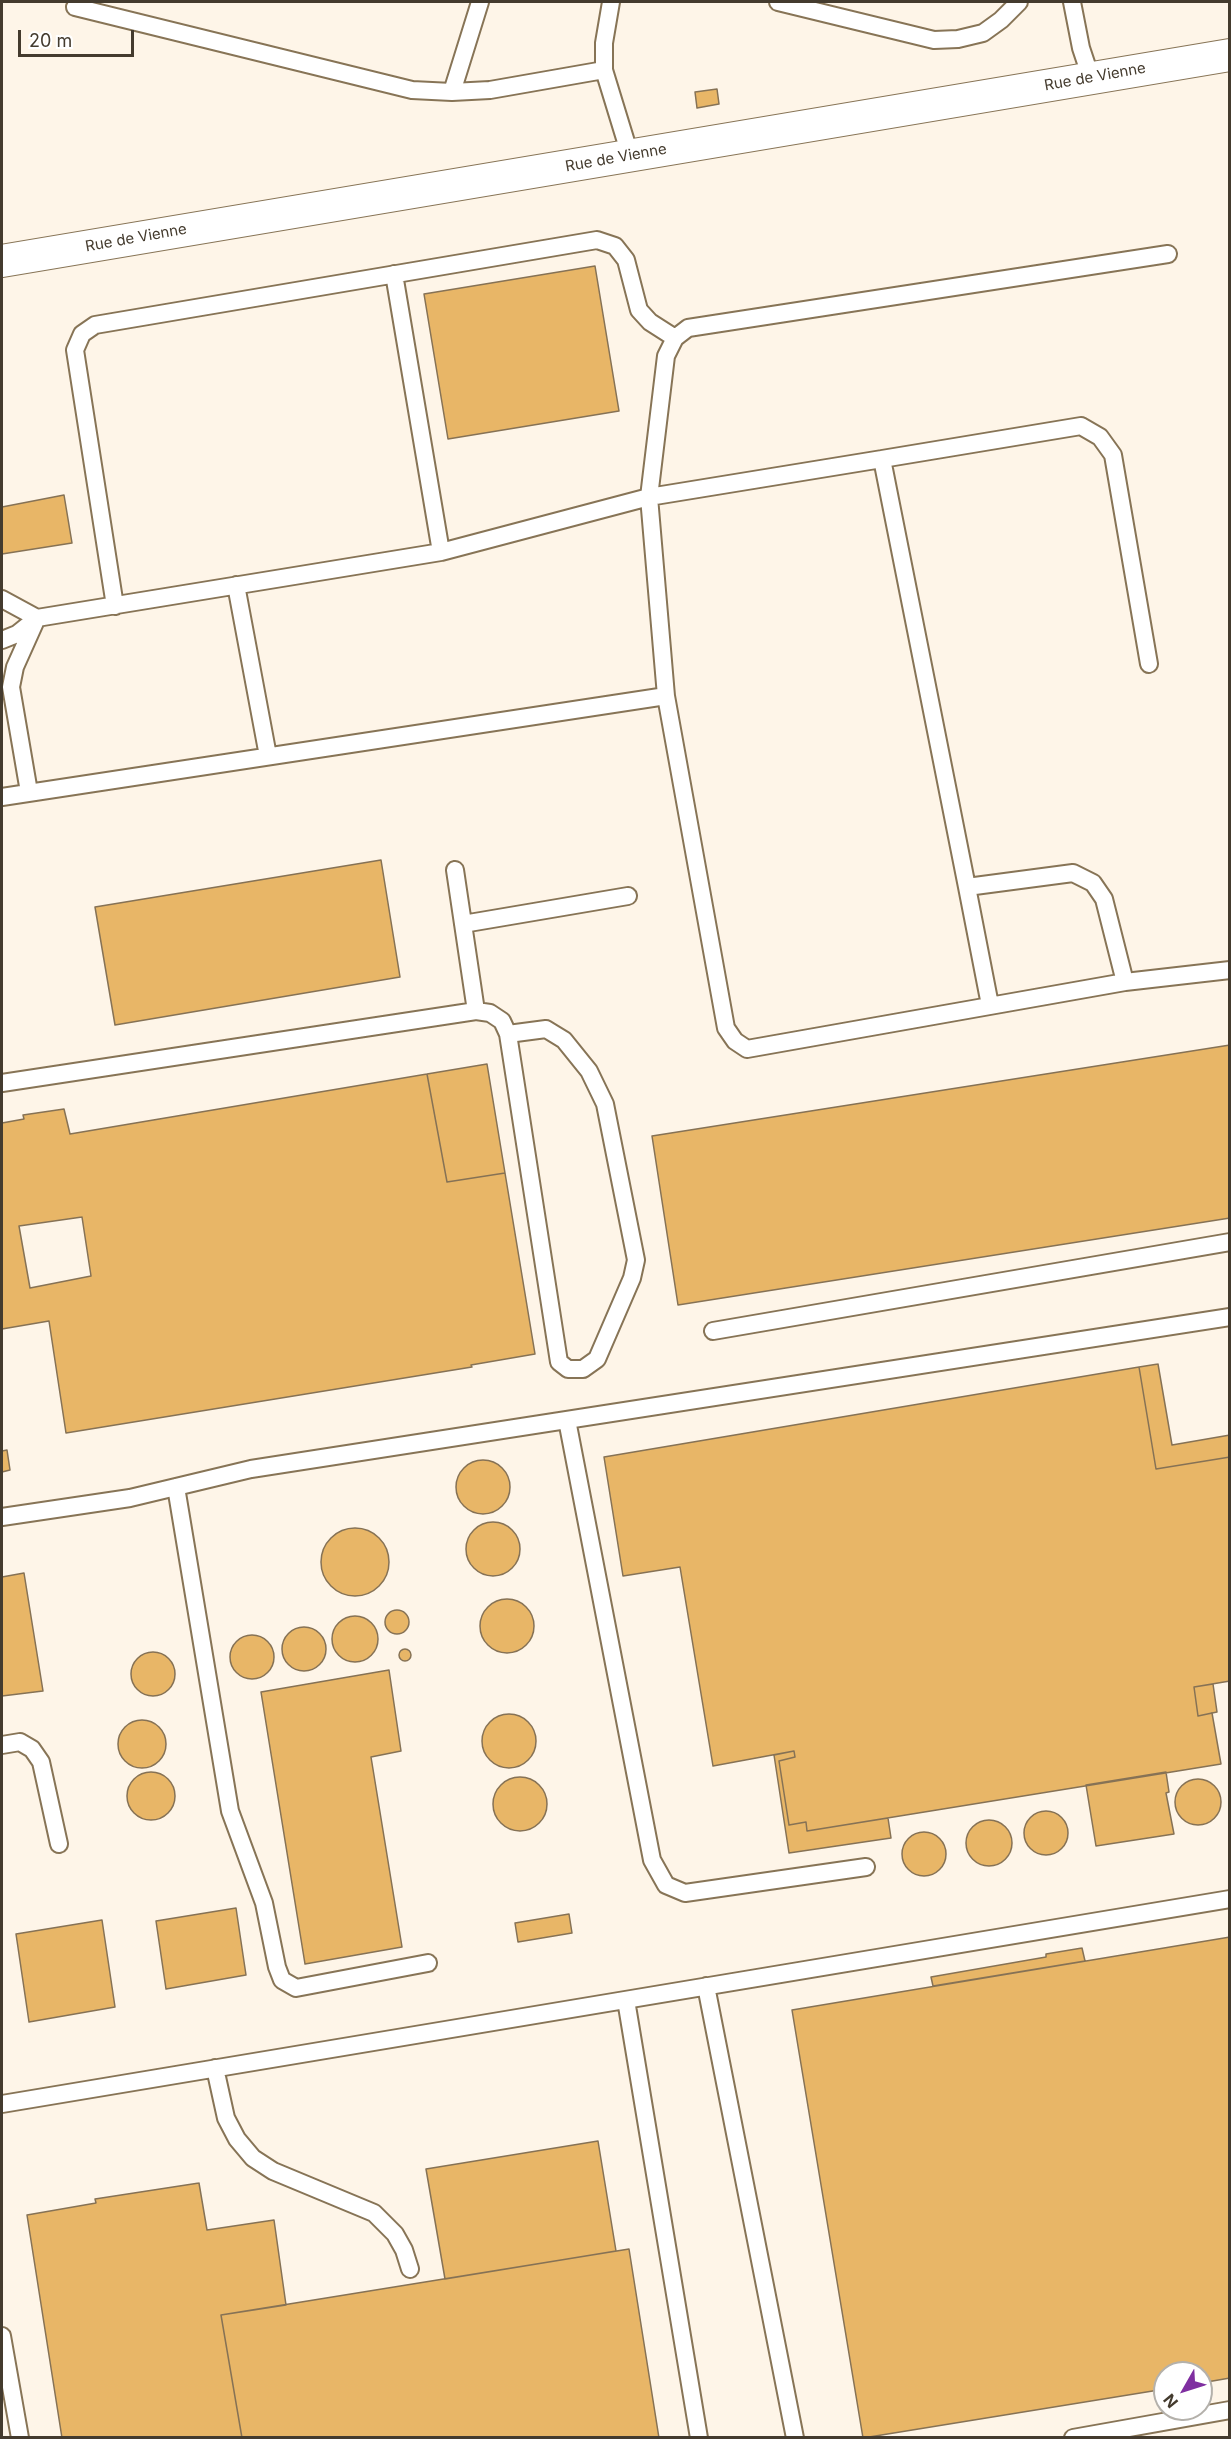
<!DOCTYPE html>
<style>
body{margin:0}
#map{position:relative;width:1231px;height:2439px;overflow:hidden;background:#fef5e8;font-family:Inter,sans-serif}
canvas{display:block}
.frame{position:absolute;inset:0;border:3px solid #443b2e;pointer-events:none}
.north{position:absolute;left:1153px;top:2361px;width:60px;height:60px;box-sizing:border-box;background:#fff;border:2px solid #b4b1ab;border-radius:50%;rotate:231deg;font-size:16px;font-weight:700;line-height:24px;text-align:center;color:#443b2e}
.north::after{content:'';display:block;margin:auto;width:21px;height:27px;background:#7f2fa0;clip-path:polygon(50% 0,100% 100%,50% 72%,0 100%)}
.scale{position:absolute;left:18px;top:30px;width:116px;height:27px;box-sizing:border-box;border:3px solid #443b2e;border-top:0;padding-left:8px;font-size:18px;line-height:21px;white-space:nowrap;color:#443b2e;-webkit-text-stroke:4px #fff;paint-order:stroke}
</style>
<div id="map">
<canvas width="1231" height="2439"></canvas>
<div class="frame"></div>
<div class="north">N</div>
<div class="scale">20 m</div>
</div>
<script>
const c = document.querySelector('canvas').getContext('2d');
c.lineJoin = 'round';
function fillPath(path, color) { c.fillStyle = color; c.fill(path, 'evenodd'); }
const poly = rows => new Path2D(rows.map(r => 'M' + r).join(''));
function stroke(path, color, width, dash) { c.strokeStyle = color; c.lineWidth = width; c.lineCap = dash ? 'butt' : 'round'; c.setLineDash(dash || []); c.stroke(path); }
function write(font, color, halo, rows, align = 'center') {
  c.font = font + ' Inter,sans-serif'; c.lineWidth = 5; c.setLineDash([]); c.textBaseline = 'middle'; c.strokeStyle = halo; c.fillStyle = color; for (const [text, x, y, turn = 0] of rows) {
    c.save(); c.translate(x, y); c.rotate((+turn || 0) * Math.PI / 180); c.textAlign = isNaN(turn) ? turn : align; if (halo) c.strokeText(text, 0, 0); c.fillText(text, 0, 0); c.restore();
  }
}
const building = poly([
 [717,89,719,104,697,108,695,92,717,89],
 [595,266,619,411,448,439,424,294,595,266],
 [64,495,72,543,2,554,2,507,64,495],
 [381,860,400,977,115,1025,95,907,381,860],
 [1230,1045,1230,1218,678,1305,652,1136,1230,1045],
 [487,1064,505,1173,447,1182,427,1074,487,1064],
 [427,1074,447,1182,505,1173,535,1354,471,1365,472,1367,66,1433,49,1321,2,1329,2,1123,24,1119,23,1115,64,1109,70,1134,427,1074],
 [82,1217,91,1276,30,1288,19,1226,82,1217],
 [1158,1364,1172,1445,1230,1435,1230,1457,1156,1469,1139,1367,1158,1364],
 [1139,1367,1156,1469,1230,1457,1230,1681,1194,1687,1198,1716,1212,1713,1221,1764,807,1831,806,1822,789,1825,779,1761,795,1757,794,1751,713,1766,680,1567,623,1576,604,1457,1139,1367],
 [7,1450,10,1470,2,1472,2,1451,7,1450],
 '456 1487a27 27 0 1 1 54 0a27 27 0 1 1-54 0Z',
 '466 1549a27 27 0 1 1 54 0a27 27 0 1 1-54 0Z',
 '321 1562a34 34 0 1 1 68 0a34 34 0 1 1-68 0Z',
 [24,1573,43,1691,2,1696,2,1577,24,1573],
 '480 1626a27 27 0 1 1 54 0a27 27 0 1 1-54 0Z',
 '385 1622a12 12 0 1 1 24 0a12 12 0 1 1-24 0Z',
 '332 1639a23 23 0 1 1 46 0a23 23 0 1 1-46 0Z',
 '282 1649a22 22 0 1 1 44 0a22 22 0 1 1-44 0Z',
 '230 1657a22 22 0 1 1 44 0a22 22 0 1 1-44 0Z',
 '399 1655a6 6 0 1 1 12 0a6 6 0 1 1-12 0Z',
 '131 1674a22 22 0 1 1 44 0a22 22 0 1 1-44 0Z',
 [389,1670,401,1751,371,1757,402,1947,305,1964,261,1692,389,1670],
 [1213,1684,1217,1712,1198,1716,1194,1687,1213,1684],
 '482 1741a27 27 0 1 1 54 0a27 27 0 1 1-54 0Z',
 '118 1744a24 24 0 1 1 48 0a24 24 0 1 1-48 0Z',
 [794,1751,795,1757,779,1761,789,1825,806,1822,807,1831,888,1818,891,1838,789,1853,774,1755,794,1751],
 '127 1796a24 24 0 1 1 48 0a24 24 0 1 1-48 0Z',
 [1166,1772,1169,1792,1166,1793,1174,1834,1096,1846,1086,1785,1166,1772],
 '493 1804a27 27 0 1 1 54 0a27 27 0 1 1-54 0Z',
 '1175 1802a23 23 0 1 1 46 0a23 23 0 1 1-46 0Z',
 '1024 1833a22 22 0 1 1 44 0a22 22 0 1 1-44 0Z',
 '966 1843a23 23 0 1 1 46 0a23 23 0 1 1-46 0Z',
 '902 1854a22 22 0 1 1 44 0a22 22 0 1 1-44 0Z',
 [236,1908,246,1975,166,1989,156,1921,236,1908],
 [569,1914,572,1933,518,1942,515,1923,569,1914],
 [102,1920,115,2007,29,2022,16,1934,102,1920],
 [1230,1937,1230,2378,1201,2383,1201,2373,1165,2373,1165,2389,863,2438,792,2010,1230,1937],
 [1082,1948,1085,1961,933,1986,931,1977,1046,1957,1046,1954,1082,1948],
 [598,2141,616,2251,445,2279,426,2169,598,2141],
 [199,2183,207,2230,274,2220,286,2305,221,2315,242,2438,62,2438,27,2215,96,2203,95,2199,199,2183],
 [629,2249,659,2438,242,2438,221,2315,629,2249]
]);
fillPath(building, '#e8b667');
stroke(building, '#867255', 1.5);
const lane = poly([
 [611,2,604,43,604,70,630,155],
 [778,2,934,40,958,39,983,33,1001,20,1019,2],
 [1072,2,1081,48,1091,78],
 [75,7,412,90,452,92,490,90,604,70],
 [452,92,480,2],
 [394,274,441,552],
 [882,459,1081,426,1100,437,1113,455,1149,664],
 [236,585,268,756],
 [2,599,37,618,17,634,2,640],
 [115,606,75,350,82,334,95,325,597,240,615,246,626,260,639,310,650,322,675,338],
 [29,792,11,687,15,667,37,618,441,552,649,497,882,459,967,887,1073,873,1093,883,1104,899,1125,982,1230,970],
 [2,797,666,696],
 [455,870,476,1011],
 [967,887,990,1005],
 [463,924,628,896],
 [1125,982,747,1049,735,1041,726,1028,666,696,649,497,666,356,675,338,688,328,1168,254],
 [2,1083,476,1011,490,1013,502,1021,508,1034,559,1362,568,1369,583,1369,597,1359,632,1278,636,1260,605,1104,589,1071,564,1040,546,1029,508,1034],
 [713,1331,1230,1242],
 [567,1420,652,1860,666,1885,685,1893,866,1867],
 [176,1487,230,1811,264,1903,277,1967,282,1980,296,1988,428,1963],
 [2,1517,130,1498,251,1469,1230,1317],
 [2,1745,20,1742,32,1749,41,1762,59,1844],
 [706,1986,795,2438],
 [626,2000,699,2438],
 [215,2068,226,2118,237,2139,253,2158,273,2171,374,2213,395,2234,404,2250,410,2269],
 [2,2104,1230,1899],
 [2,2336,20,2438],
 [1073,2438,1230,2410]
]);
const street = poly([
 [2,261,1230,55]
]);
stroke(lane, '#877456', 20);
stroke(street, '#877456', 34);
stroke(lane, '#fff', 16);
stroke(street, '#fff', 32);
write('15px', '#443b2e', '#fff', [
 ["Rue de Vienne",1095,77,-10],
 ["Rue de Vienne",616,158,-10],
 ["Rue de Vienne",136,238,-10]
]);
</script>
